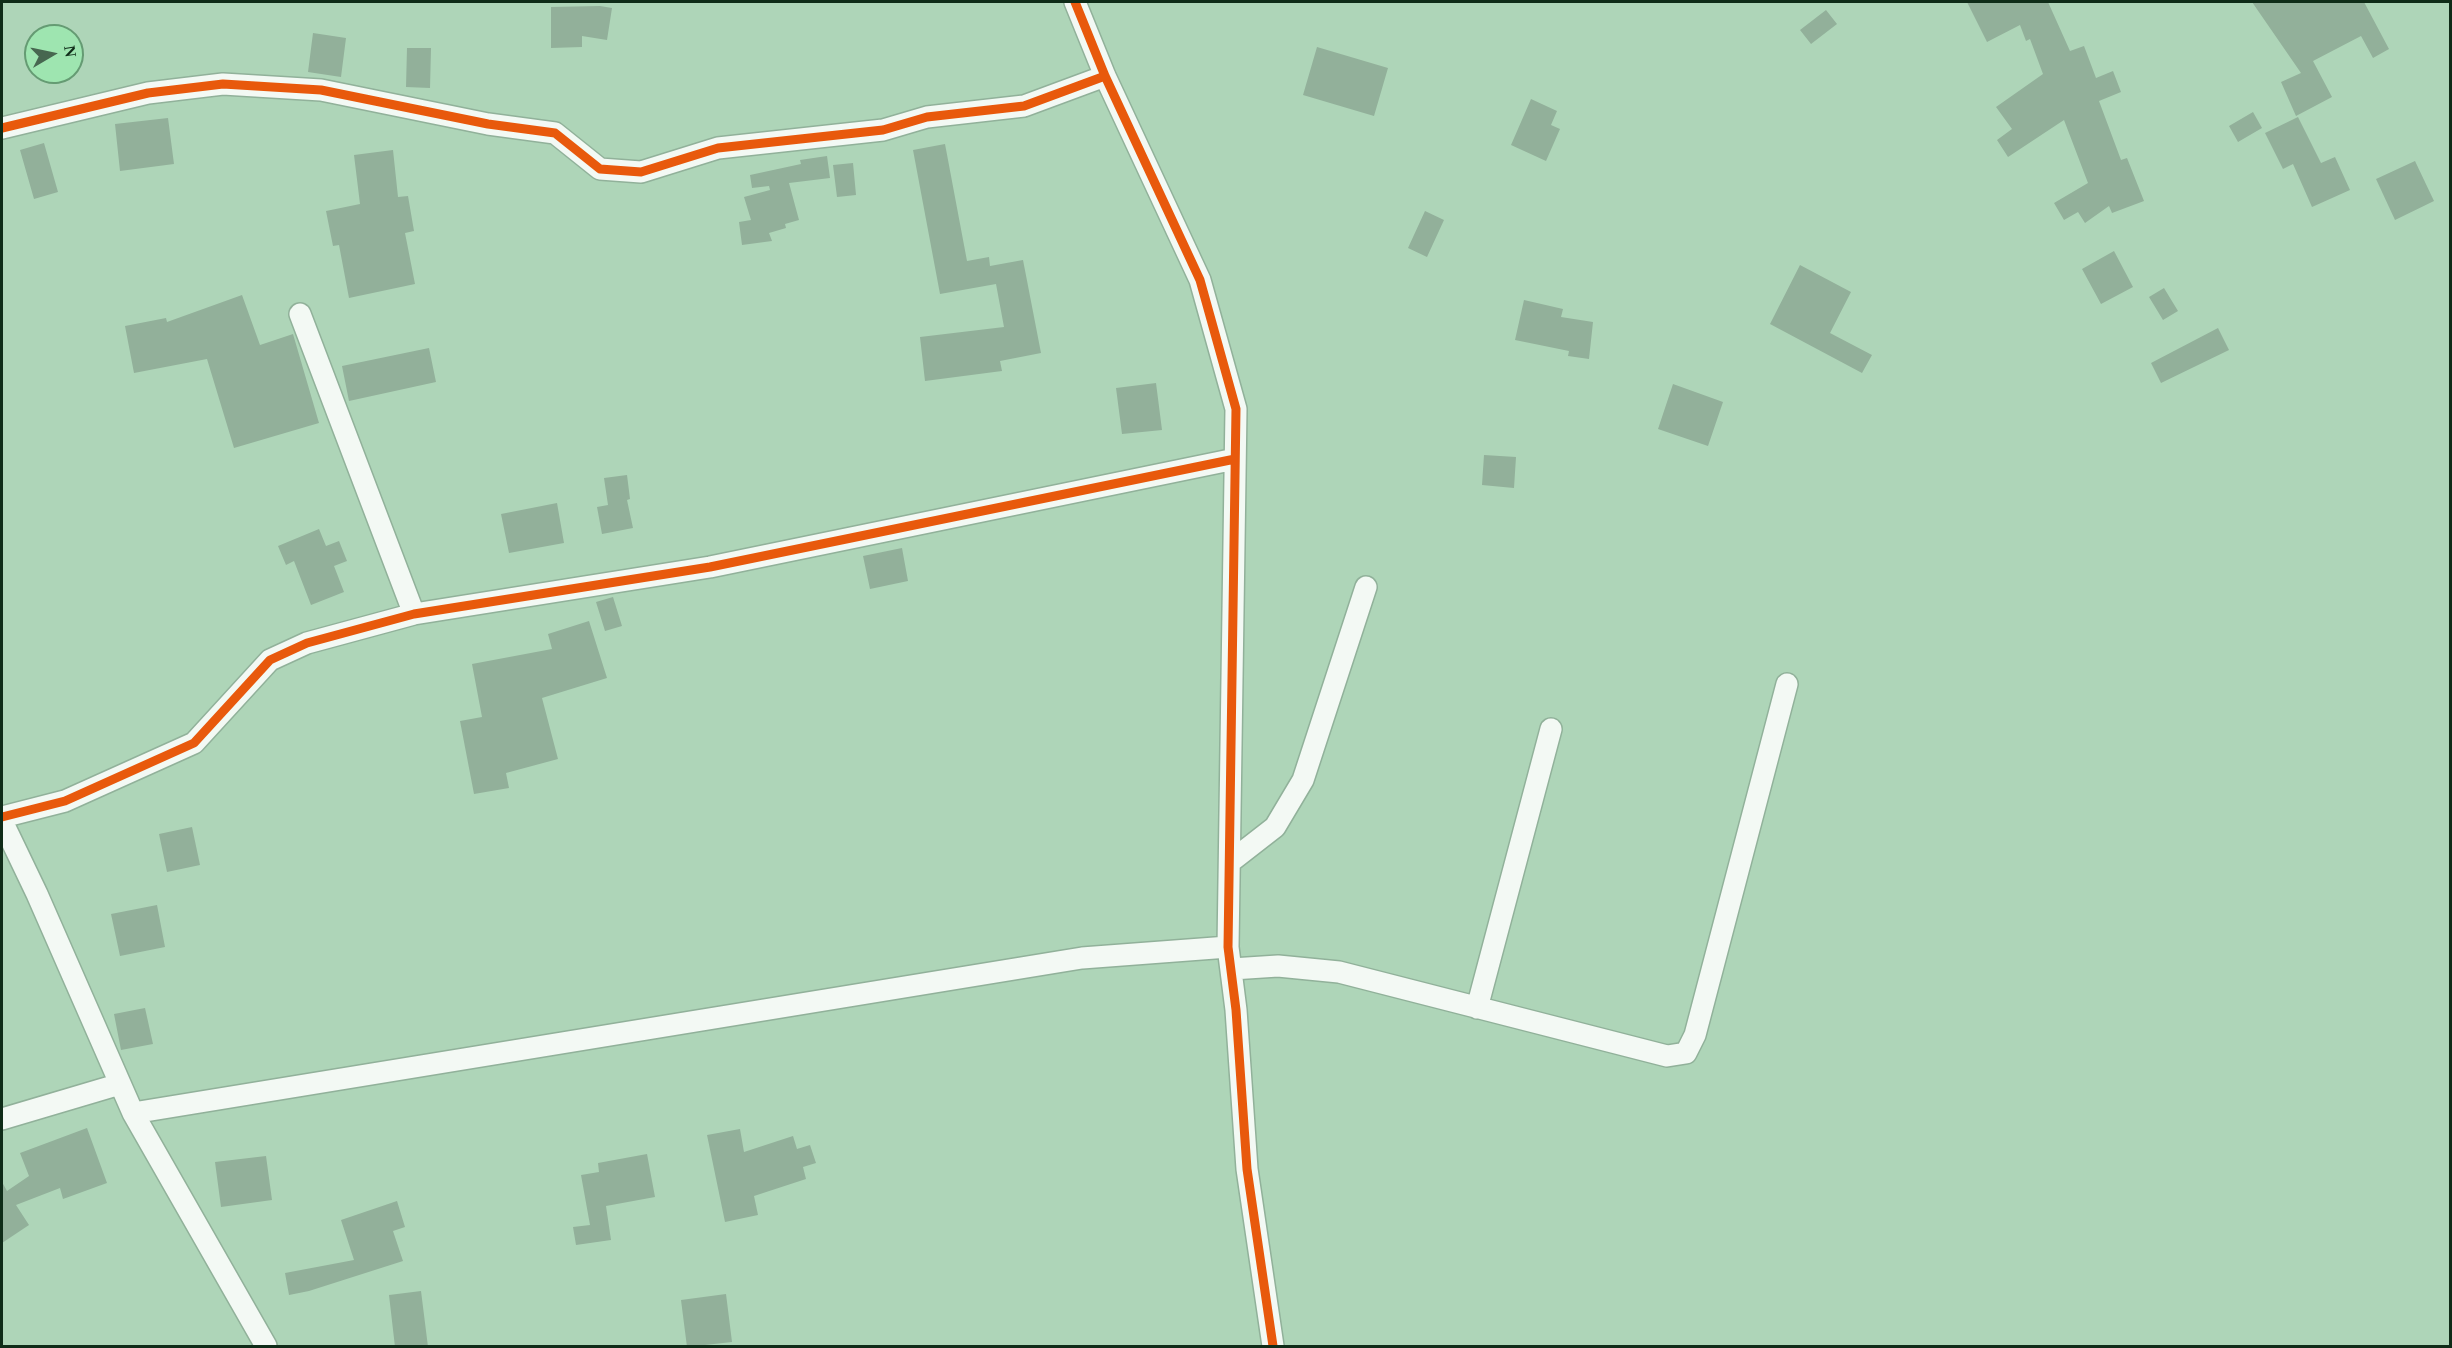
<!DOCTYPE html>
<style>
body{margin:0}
#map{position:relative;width:2452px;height:1348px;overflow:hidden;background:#aed5b8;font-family:Georgia,serif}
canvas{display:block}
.frame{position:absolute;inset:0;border:3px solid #0f2c18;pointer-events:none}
.north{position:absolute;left:24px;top:24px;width:60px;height:60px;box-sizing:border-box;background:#9ee5b0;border:2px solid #659b73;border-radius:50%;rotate:81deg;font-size:16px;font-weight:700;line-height:24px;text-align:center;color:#0f2c18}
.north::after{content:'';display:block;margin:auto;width:21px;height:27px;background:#476750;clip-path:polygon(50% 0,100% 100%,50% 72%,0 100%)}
</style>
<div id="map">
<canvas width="2452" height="1348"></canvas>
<div class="frame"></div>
<div class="north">N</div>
</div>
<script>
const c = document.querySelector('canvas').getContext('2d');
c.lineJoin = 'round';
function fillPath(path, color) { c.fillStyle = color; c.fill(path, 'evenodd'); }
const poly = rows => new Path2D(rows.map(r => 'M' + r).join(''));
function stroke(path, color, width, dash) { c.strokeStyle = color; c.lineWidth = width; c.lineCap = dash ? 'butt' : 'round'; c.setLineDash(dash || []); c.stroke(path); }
fillPath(poly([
 [1967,2,2048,2,2070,51,2084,46,2096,78,2113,71,2121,92,2099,101,2121,160,2127,158,2144,201,2112,213,2109,206,2085,223,2078,212,2064,220,2054,203,2088,183,2064,120,2008,157,1997,140,2012,129,1996,107,2043,74,2030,39,2026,41,2020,25,1987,42],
 [2252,2,2364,2,2389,49,2373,58,2361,36,2313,61,2332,97,2296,116,2281,82,2301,73],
 [600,6,612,8,607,40,582,36,582,47,551,48,551,7],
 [1826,10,1837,24,1811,44,1800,30],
 [313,33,346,38,341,77,308,72],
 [1317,47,1388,68,1374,116,1303,95],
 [407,48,431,48,430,88,406,87],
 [1531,99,1557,111,1551,125,1560,129,1546,161,1511,145],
 [2253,112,2262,128,2238,142,2229,126],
 [2298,117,2321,163,2335,157,2350,190,2312,207,2293,164,2283,169,2265,133],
 [168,118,174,164,120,171,115,124],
 [44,143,58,192,34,199,20,150],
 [945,144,967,261,989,257,990,266,1023,260,1041,353,1000,361,1002,371,925,381,920,337,1004,327,996,284,940,294,913,150],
 [393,150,398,197,408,196,414,231,405,233,415,284,349,298,339,245,333,246,326,211,360,204,354,155],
 [827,156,830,178,789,183,799,220,785,224,786,228,769,233,772,241,742,245,739,222,751,220,744,197,770,190,769,186,752,188,750,175,801,164,800,160],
 [2415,161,2434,201,2395,220,2376,179],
 [853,163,856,195,837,197,833,165],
 [1425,211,1444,220,1427,257,1408,248],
 [2114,251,2133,287,2101,304,2082,269],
 [1800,265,1851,292,1830,333,1872,355,1862,373,1770,324],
 [2164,288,2178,311,2163,320,2149,297],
 [242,295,260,345,293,334,319,423,234,448,207,359,134,373,125,326,166,318,167,322],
 [1524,300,1563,309,1561,317,1593,322,1589,359,1568,356,1569,351,1515,340],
 [2218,328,2229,350,2161,383,2151,363],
 [429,348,436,382,349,401,342,366],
 [1156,383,1162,430,1122,434,1116,388],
 [1673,384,1723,402,1708,446,1658,429],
 [1484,455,1516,457,1514,488,1482,485],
 [627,475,630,499,627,500,633,528,602,534,597,507,608,505,604,478],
 [557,503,564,543,509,553,501,514],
 [319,529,326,546,339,541,347,561,334,566,344,592,311,605,294,561,286,565,278,546],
 [902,548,908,581,870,589,863,556],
 [613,597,622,626,605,631,596,602],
 [589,621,607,678,542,698,558,759,506,773,509,788,474,794,460,721,482,717,472,664,552,649,548,634],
 [192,827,200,865,167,872,159,834],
 [157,905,165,947,120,956,111,914],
 [145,1008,153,1044,121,1050,114,1014],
 [87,1128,107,1183,63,1199,60,1188,16,1205,29,1225,2,1243,2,1182,7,1191,29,1176,20,1153],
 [740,1129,744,1152,793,1136,797,1149,810,1145,816,1163,803,1167,806,1179,754,1196,758,1215,725,1222,707,1135],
 [647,1154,655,1197,606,1206,611,1240,576,1245,573,1227,590,1225,581,1175,599,1172,598,1163],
 [266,1156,272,1200,221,1207,215,1162],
 [397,1201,405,1227,393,1231,403,1261,309,1291,289,1295,285,1273,354,1260,341,1220],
 [421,1291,428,1347,395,1347,389,1295],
 [726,1294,732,1342,687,1347,681,1300]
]), '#92b09a');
const street = poly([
 [1075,2,1105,76,1200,280,1236,409,1228,947,1236,1010,1247,1169,1273,1346],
 [2,128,148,93,223,84,321,90,488,124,555,133,600,169,641,172,718,148,883,130,927,117,1024,106,1105,76],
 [300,314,414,614],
 [2,817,65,801,194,743,270,660,307,643,414,614,710,567,1235,459],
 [2,821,37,894,133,1113,266,1346],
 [1230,862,1275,827,1303,780,1366,587],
 [1232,969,1278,966,1339,972,1667,1056,1686,1053,1695,1035,1787,684],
 [1477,1008,1551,729],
 [133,1113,1082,958,1228,947],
 [2,1119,120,1084]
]);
stroke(street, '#91b19a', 24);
stroke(street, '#f3f9f4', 21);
stroke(poly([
 [1075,2,1105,76,1200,280,1236,409,1228,947,1236,1010,1247,1169,1273,1346],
 [2,128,148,93,223,84,321,90,488,124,555,133,600,169,641,172,718,148,883,130,927,117,1024,106,1105,76],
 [2,817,65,801,194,743,270,660,307,643,414,614,710,567,1235,459]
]), '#e8590c', 9);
</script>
